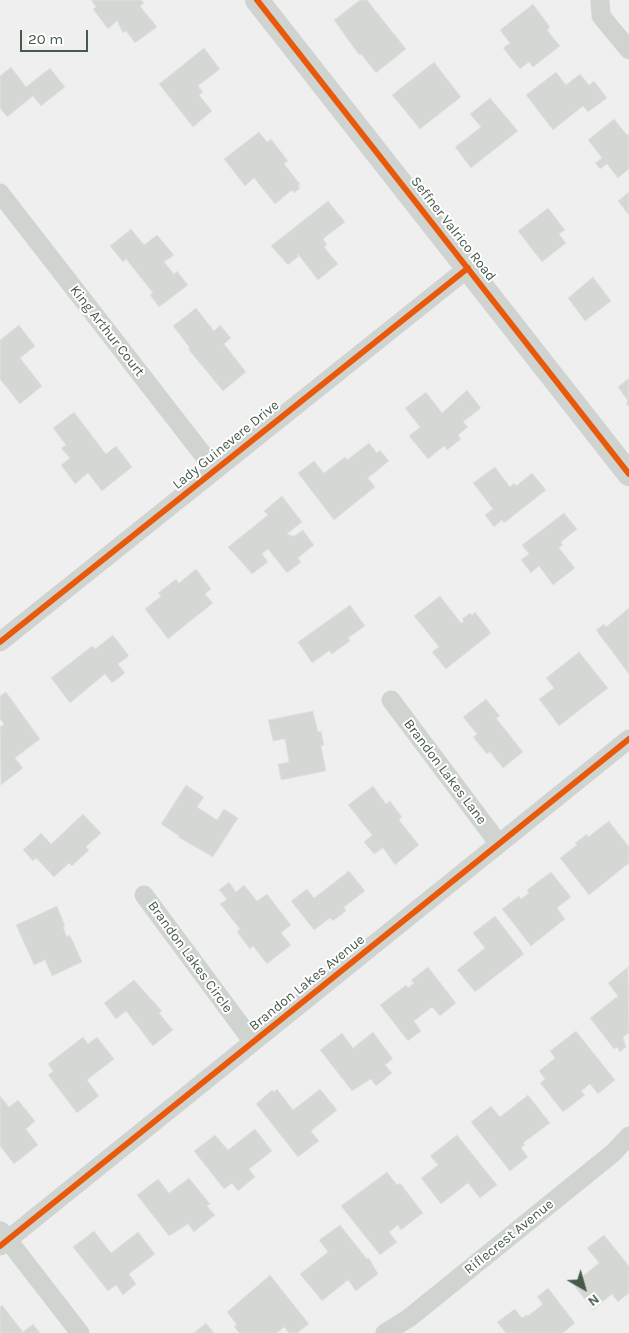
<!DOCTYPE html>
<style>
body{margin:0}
#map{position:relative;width:629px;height:1333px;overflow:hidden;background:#efefef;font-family:Karla,sans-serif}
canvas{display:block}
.north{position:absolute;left:559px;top:1263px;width:50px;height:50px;-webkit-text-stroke:4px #fff;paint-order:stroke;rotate:142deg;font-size:14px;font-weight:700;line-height:20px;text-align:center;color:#465b49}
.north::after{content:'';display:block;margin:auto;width:18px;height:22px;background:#465b49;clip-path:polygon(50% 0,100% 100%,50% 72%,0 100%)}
.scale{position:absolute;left:20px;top:30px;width:68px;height:22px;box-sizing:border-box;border:2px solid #465b49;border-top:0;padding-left:6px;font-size:15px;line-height:18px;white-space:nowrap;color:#465b49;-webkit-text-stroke:4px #fff;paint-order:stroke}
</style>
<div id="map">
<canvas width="629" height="1333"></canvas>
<div class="north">N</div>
<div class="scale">20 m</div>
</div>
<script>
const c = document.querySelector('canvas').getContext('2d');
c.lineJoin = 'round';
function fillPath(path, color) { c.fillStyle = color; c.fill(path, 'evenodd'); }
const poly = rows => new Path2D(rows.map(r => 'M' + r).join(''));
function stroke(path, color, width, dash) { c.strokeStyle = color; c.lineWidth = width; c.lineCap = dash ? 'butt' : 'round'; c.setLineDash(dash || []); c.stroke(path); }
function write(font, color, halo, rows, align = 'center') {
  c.font = font + ' Karla,sans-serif'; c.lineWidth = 4; c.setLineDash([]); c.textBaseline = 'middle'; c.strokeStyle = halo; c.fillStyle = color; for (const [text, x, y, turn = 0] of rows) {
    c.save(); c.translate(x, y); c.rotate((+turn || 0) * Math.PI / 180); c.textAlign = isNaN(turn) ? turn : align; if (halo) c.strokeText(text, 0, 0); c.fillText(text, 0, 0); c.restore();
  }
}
const building = poly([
 [91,0,141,0,144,3,140,6,157,27,135,43,126,31,123,33,117,21,108,29,93,9,96,7,91,0],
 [360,0,367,0,406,49,376,73,361,54,359,55,334,20,360,0],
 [533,4,550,27,547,30,560,46,533,67,529,62,520,69,503,48,510,43,500,30,533,4],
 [204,48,220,69,198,86,203,92,199,95,212,111,193,127,159,84,204,48],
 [434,62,461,97,420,129,392,95,434,62],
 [11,67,26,87,50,68,65,87,41,106,33,96,7,117,0,108,0,76,11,67],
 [556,72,566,85,580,74,589,85,594,81,607,98,588,112,583,106,553,130,526,95,556,72],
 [490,98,518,131,471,168,455,147,481,127,470,114,490,98],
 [614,119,627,135,629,134,629,169,618,178,607,164,600,169,595,163,602,158,588,140,614,119],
 [259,132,267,142,271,139,288,161,284,164,300,184,298,185,300,188,294,193,292,190,275,204,254,178,245,186,224,159,259,132],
 [629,192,629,215,618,201,629,192],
 [328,201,345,222,323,239,327,245,324,247,338,264,318,280,297,253,298,257,288,265,271,246,328,201],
 [548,208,565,230,559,234,566,243,542,262,518,231,548,208],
 [131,229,144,245,157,235,174,255,164,262,174,274,177,271,188,285,159,307,150,295,153,293,126,259,123,262,110,246,131,229],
 [593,277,611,301,585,321,568,298,593,277],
 [196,308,214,331,220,325,231,338,224,344,246,372,223,391,188,349,190,348,173,326,196,308],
 [19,325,35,346,20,358,42,386,20,404,0,379,0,340,19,325],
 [629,378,629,407,626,403,628,401,618,387,629,378],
 [467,390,481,408,463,422,468,427,458,435,461,439,447,450,444,446,428,459,409,436,420,427,405,408,426,392,442,413,467,390],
 [74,412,106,454,116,446,132,467,102,491,88,473,75,484,61,465,70,458,61,448,66,445,53,428,74,412],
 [369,443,377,453,380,450,389,461,368,478,375,487,334,520,298,473,314,461,324,473,345,457,347,460,369,443],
 [495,467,510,487,514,483,516,486,532,473,546,490,504,523,502,520,494,527,485,515,493,509,473,483,495,467],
 [282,496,302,522,287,534,294,536,303,530,314,545,298,558,301,562,287,573,268,549,262,554,268,562,252,574,228,547,268,515,264,511,282,496],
 [564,513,577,529,561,542,563,545,559,548,575,568,553,585,539,566,531,573,521,560,529,554,522,545,564,513],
 [196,569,211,589,205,594,213,603,168,639,145,609,161,596,158,593,176,579,179,583,196,569],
 [440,596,461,623,464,621,462,619,470,613,472,615,475,612,491,633,446,669,432,652,439,647,414,616,440,596],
 [350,605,365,626,348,638,350,641,332,654,329,651,312,663,298,642,350,605],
 [629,608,629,674,596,630,604,624,606,627,629,608],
 [113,635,129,656,118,664,125,673,112,683,105,674,70,703,51,678,92,646,95,649,113,635],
 [579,652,608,688,559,726,539,699,554,688,546,678,579,652],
 [6,692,40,739,15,758,23,768,1,785,0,727,4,724,0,719,0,696,6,692],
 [486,699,500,716,496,718,523,752,503,768,490,752,487,754,473,737,477,734,463,717,486,699],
 [313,711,318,732,321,731,324,745,321,746,326,771,281,780,278,764,289,762,285,739,273,741,268,720,313,711],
 [186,785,204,797,197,807,217,820,224,809,238,818,213,857,178,837,179,836,161,824,186,785],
 [373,786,386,804,390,801,402,817,399,820,419,845,395,865,383,848,374,854,364,842,372,835,348,805,373,786],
 [83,814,101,833,86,847,89,850,72,866,69,863,54,877,36,858,33,861,23,850,41,833,51,844,83,814],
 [609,821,629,847,629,863,589,895,560,858,577,845,575,843,587,834,588,837,609,821],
 [349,871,365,891,344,907,346,911,333,921,330,918,314,930,291,901,307,889,314,898,349,871],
 [551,872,571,897,557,908,565,919,531,946,502,909,519,896,521,899,529,893,527,890,551,872],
 [229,882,236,892,244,885,257,901,267,894,291,925,281,933,291,945,267,964,253,946,250,949,237,932,240,929,220,904,227,899,219,890,229,882],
 [57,906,65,926,63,927,67,937,70,935,82,962,52,976,45,960,34,965,16,925,57,906],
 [495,916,524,954,475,992,457,970,485,948,473,933,495,916],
 [428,967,456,1003,440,1016,432,1007,414,1021,421,1031,408,1041,380,1005,406,985,408,988,414,983,411,980,428,967],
 [628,967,629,1033,623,1037,626,1047,620,1052,617,1047,614,1049,590,1018,618,996,608,983,628,967],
 [134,980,162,1011,159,1013,173,1030,153,1046,126,1011,116,1019,104,1003,134,980],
 [576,1031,615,1080,598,1094,590,1084,581,1091,585,1095,563,1112,540,1083,545,1079,539,1071,555,1058,550,1051,576,1031],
 [373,1032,393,1059,385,1065,392,1073,376,1086,371,1079,352,1091,320,1050,342,1033,353,1048,373,1032],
 [83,1037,88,1044,97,1037,114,1059,87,1080,99,1096,77,1113,48,1075,53,1071,48,1064,83,1037],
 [277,1089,293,1110,320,1089,337,1110,311,1131,319,1141,298,1157,256,1104,272,1090,274,1092,277,1089],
 [528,1095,550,1123,523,1143,525,1145,521,1148,528,1157,510,1171,471,1122,491,1106,500,1117,528,1095],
 [0,1096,9,1107,18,1100,35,1121,26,1129,38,1145,14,1164,0,1146,0,1096],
 [255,1129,272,1151,249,1169,255,1177,238,1191,232,1183,224,1189,194,1151,215,1135,228,1150,255,1129],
 [457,1135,497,1185,480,1198,468,1183,441,1204,421,1178,438,1165,430,1156,457,1135],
 [387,1172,397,1185,400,1183,423,1213,401,1230,398,1225,389,1232,397,1242,380,1255,341,1206,387,1172],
 [189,1178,210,1204,207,1206,215,1215,194,1232,188,1224,169,1236,137,1195,158,1179,169,1193,189,1178],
 [340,1225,367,1259,369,1258,378,1274,356,1291,348,1280,322,1301,300,1274,328,1252,319,1240,340,1225],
 [94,1231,111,1253,138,1232,155,1254,129,1274,136,1284,123,1295,116,1285,108,1291,73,1247,94,1231],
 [604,1235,629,1266,629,1293,618,1302,612,1294,593,1310,573,1284,599,1263,587,1248,604,1235],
 [270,1275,309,1324,297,1333,289,1333,284,1327,277,1333,239,1333,234,1326,237,1325,227,1312,270,1275],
 [548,1288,575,1323,563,1333,506,1333,497,1322,515,1309,522,1318,526,1315,528,1316,543,1304,537,1297,548,1288],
 [2,1305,23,1332,33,1324,40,1333,0,1333,0,1307,2,1305],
 [206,1323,214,1333,194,1333,206,1323]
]);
fillPath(building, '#d5d7d5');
stroke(building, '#e0e2e1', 1);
stroke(poly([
 [600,0,601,16,629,50],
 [0,193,215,470],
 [0,642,468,268],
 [391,700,499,844],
 [144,895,253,1042],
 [1,1231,80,1333],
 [0,1246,629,739],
 [385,1333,409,1318,613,1153,629,1136]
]), '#d0d4d0', 19);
stroke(poly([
 [257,0,629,474]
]), '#d0d4d0', 24);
stroke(poly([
 [257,0,629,474],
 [0,642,468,268],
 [0,1246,629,739]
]), '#e8590c', 6);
write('14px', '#465b49', '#fff', [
 ["Seffner Valrico Road",453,229,52],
 ["King Arthur Court",107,331,52],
 ["Lady Guinevere Drive",226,445,-39],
 ["Brandon Lakes Lane",445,772,53],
 ["Brandon Lakes Circle",190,957,54],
 ["Brandon Lakes Avenue",307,983,-39],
 ["Riflecrest Avenue",509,1237,-39]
]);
</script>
